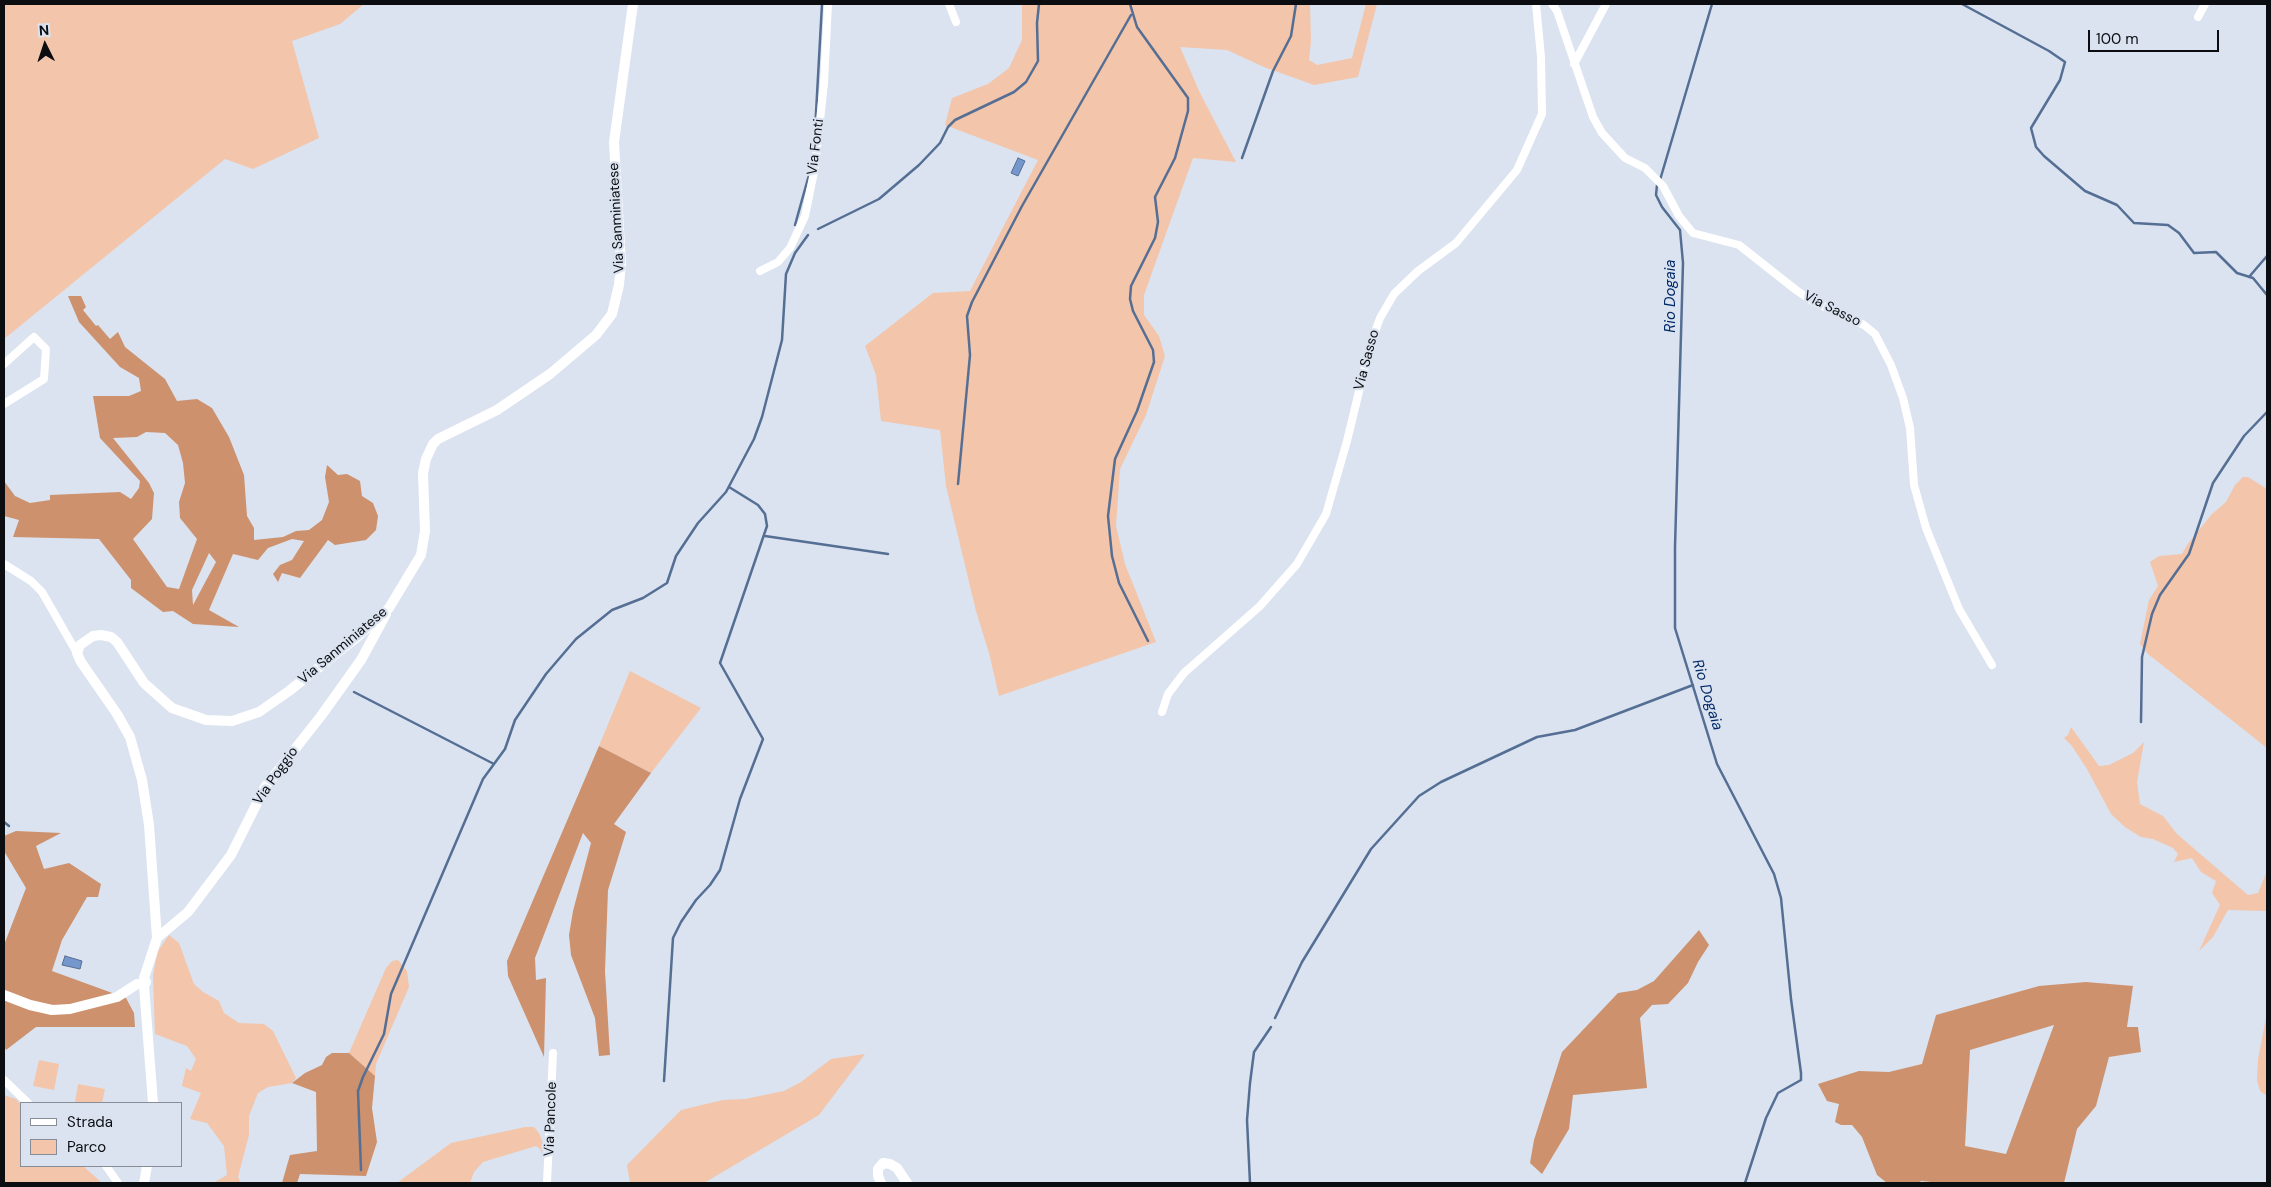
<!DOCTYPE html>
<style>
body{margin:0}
#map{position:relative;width:2271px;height:1187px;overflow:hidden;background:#dae3ef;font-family:"DM Sans",sans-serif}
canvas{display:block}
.frame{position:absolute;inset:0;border:5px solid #0b0d11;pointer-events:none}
.legend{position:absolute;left:20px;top:1102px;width:162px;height:65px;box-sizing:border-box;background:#dae3ef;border:1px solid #878d96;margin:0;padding:6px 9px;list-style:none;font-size:15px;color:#0b0d11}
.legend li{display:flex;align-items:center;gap:10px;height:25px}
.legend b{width:25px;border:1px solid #878d96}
.north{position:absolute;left:20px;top:20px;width:50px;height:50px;-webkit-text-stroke:4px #dae3ef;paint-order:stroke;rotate:356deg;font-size:14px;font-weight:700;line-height:20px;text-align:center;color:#0b0d11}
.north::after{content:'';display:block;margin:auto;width:18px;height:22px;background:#0b0d11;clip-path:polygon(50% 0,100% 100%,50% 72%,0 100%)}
.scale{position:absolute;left:2088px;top:30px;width:131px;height:22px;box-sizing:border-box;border:2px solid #0b0d11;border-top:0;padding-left:6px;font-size:15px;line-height:18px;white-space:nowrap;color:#0b0d11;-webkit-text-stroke:4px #dae3ef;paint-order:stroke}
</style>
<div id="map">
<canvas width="2271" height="1187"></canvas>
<div class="frame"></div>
<ul class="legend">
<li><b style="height:6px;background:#fff"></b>Strada</li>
<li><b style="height:14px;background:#f3c5aa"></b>Parco</li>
</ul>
<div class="north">N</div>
<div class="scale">100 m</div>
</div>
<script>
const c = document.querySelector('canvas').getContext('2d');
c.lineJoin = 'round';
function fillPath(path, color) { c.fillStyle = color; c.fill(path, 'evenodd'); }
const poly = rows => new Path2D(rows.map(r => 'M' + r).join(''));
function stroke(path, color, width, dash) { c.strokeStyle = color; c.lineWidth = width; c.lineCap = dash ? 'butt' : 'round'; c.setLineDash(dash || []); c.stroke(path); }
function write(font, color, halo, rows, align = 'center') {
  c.font = font + ' "DM Sans",sans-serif'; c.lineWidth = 4.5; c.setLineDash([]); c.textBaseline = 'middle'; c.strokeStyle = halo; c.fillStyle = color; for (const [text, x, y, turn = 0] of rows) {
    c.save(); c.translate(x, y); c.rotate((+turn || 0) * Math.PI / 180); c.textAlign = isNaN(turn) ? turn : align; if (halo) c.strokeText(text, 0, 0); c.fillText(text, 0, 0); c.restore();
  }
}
fillPath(poly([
 [4,4,364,4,340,24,292,41,319,138,253,169,225,159,4,339],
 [1022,4,1310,4,1311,41,1309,60,1317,65,1352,58,1366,4,1377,4,1358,77,1314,85,1264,67,1227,50,1180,47,1200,93,1236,162,1193,158,1144,295,1144,315,1159,336,1165,356,1146,415,1120,469,1116,526,1125,564,1156,642,999,696,989,653,976,611,946,486,940,430,881,421,876,375,865,346,933,293,970,291,1038,160,945,125,952,98,988,84,1009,68,1022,40],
 [2243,477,2248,477,2267,489,2267,748,2148,654,2140,644,2149,600,2158,586,2150,562,2159,556,2182,554,2187,545,2211,515,2226,502,2235,485],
 [630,671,701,708,651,773,599,746],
 [2071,727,2099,766,2109,765,2133,753,2144,742,2137,782,2140,804,2163,816,2177,834,2248,895,2258,893,2267,871,2267,911,2228,910,2213,937,2199,951,2220,905,2212,893,2216,881,2201,872,2192,858,2174,862,2178,854,2173,848,2153,839,2141,837,2125,827,2111,814,2087,769,2072,746,2064,738,2068,735],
 [169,935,179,943,194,984,203,992,219,1001,224,1013,239,1023,264,1024,273,1031,296,1078,292,1083,268,1087,258,1093,249,1116,249,1135,238,1177,241,1183,213,1183,227,1175,224,1146,207,1123,190,1119,201,1093,182,1086,186,1068,191,1071,196,1059,187,1046,155,1034,153,975,158,951],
 [398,960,407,971,409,987,376,1064,375,1076,349,1053,386,968,392,961],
 [2267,1013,2267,1096,2260,1091,2257,1080,2258,1059],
 [865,1054,819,1115,704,1183,630,1183,627,1165,681,1110,723,1100,745,1099,784,1091,801,1082,831,1059],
 [39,1060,59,1064,54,1090,33,1086],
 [78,1084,105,1089,102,1103,75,1103],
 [4,1095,16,1099,21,1105,21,1166,83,1166,102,1183,4,1183],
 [525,1127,534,1127,539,1133,543,1143,542,1158,541,1150,536,1146,483,1162,474,1172,470,1183,397,1183,451,1143]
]), '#f3c5aa');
fillPath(poly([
 [68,296,81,296,86,307,83,310,96,326,98,325,110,339,118,332,125,347,165,379,177,401,197,399,212,408,229,437,244,475,247,516,254,528,254,540,283,537,296,531,309,530,322,520,329,502,325,477,327,465,338,475,347,474,360,481,362,496,373,503,378,516,376,530,366,540,335,545,328,540,300,578,282,573,278,582,273,574,280,565,292,560,304,541,292,539,268,548,258,560,233,554,209,610,239,627,193,624,173,611,163,612,131,588,131,580,99,539,13,537,19,520,4,516,4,481,15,496,30,503,50,500,50,495,120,492,131,499,139,488,140,481,100,438,93,396,129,396,141,391,139,378,120,367,79,322],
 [146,432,165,433,178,445,183,463,185,483,179,502,180,518,197,539,179,589,167,587,133,539,152,519,154,493,149,483,113,438,137,437],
 [209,553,216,562,193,605,192,590],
 [599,746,651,773,614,824,626,832,608,890,605,971,610,1055,599,1056,595,1018,571,955,569,935,573,911,591,843,583,833,535,958,536,980,546,978,544,1057,508,976,507,961],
 [16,831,61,833,36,846,44,869,69,863,101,884,98,897,87,897,62,940,52,971,126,998,134,1013,135,1027,36,1027,6,1050,4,1046,4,945,26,888,4,851,4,836],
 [1699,930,1709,945,1698,962,1688,983,1668,1004,1652,1005,1640,1018,1647,1088,1573,1095,1569,1129,1542,1174,1530,1163,1534,1140,1562,1052,1618,993,1637,990,1654,981],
 [2086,982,2133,986,2127,1027,2138,1027,2141,1052,2109,1057,2096,1106,2077,1129,2064,1183,1942,1183,1921,1181,1919,1183,1887,1183,1877,1175,1862,1137,1852,1125,1841,1125,1835,1122,1839,1104,1827,1101,1818,1084,1859,1071,1889,1072,1922,1064,1936,1015,2039,986],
 [2054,1025,2006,1154,1965,1146,1970,1050],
 [332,1053,349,1053,375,1076,372,1108,377,1142,366,1176,300,1174,297,1183,282,1183,290,1155,317,1151,316,1092,292,1083,305,1073,322,1065,326,1057]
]), '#cd916d');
const water = poly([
 [1018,158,1025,161,1018,176,1011,173,1018,158],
 [65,956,82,961,80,969,62,965,65,956]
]);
fillPath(water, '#7597cc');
stroke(water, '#556e94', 1);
stroke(poly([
 [1130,4,1137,27,1188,98,1188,111,1175,158,1155,197,1158,222,1155,238,1131,286,1130,299,1133,311,1153,350,1154,362,1137,411,1115,459,1108,516,1112,556,1119,583,1148,641],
 [1962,4,2049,51,2065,62,2060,80,2031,128,2036,147,2044,156,2085,191,2117,205,2134,223,2168,225,2179,233,2194,253,2216,252,2237,273,2253,278,2267,295],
 [815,131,822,4],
 [1242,158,1273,71,1291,36,1296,4],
 [1660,180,1712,4],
 [1657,185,1656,195,1662,207,1680,230,1683,263,1675,547,1675,628,1717,764,1774,874,1781,898,1791,999,1801,1073,1801,1080,1778,1093,1766,1118,1745,1183],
 [795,225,812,164],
 [818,229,879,199,919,165,940,143,948,127,955,120,1014,92,1026,82,1038,61,1037,23,1039,4],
 [2249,277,2267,256],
 [958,484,970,355,967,316,972,302,1022,206,1131,15],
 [765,536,888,554],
 [354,692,494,764],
 [2141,722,2142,657,2152,614,2160,595,2189,554,2213,483,2244,436,2267,412],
 [4,822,9,826],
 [1275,1018,1302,962,1371,849,1419,796,1441,782,1537,737,1575,730,1693,685],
 [664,1081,673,938,681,922,696,900,710,885,720,870,740,799,763,739,720,663,767,526,765,514,758,505,729,487],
 [361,1170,358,1091,363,1077,384,1034,391,994,483,779,505,749,515,720,546,674,576,639,612,610,643,598,667,583,676,556,698,523,726,492,754,439,762,417,782,340,786,274,795,253,808,235],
 [1250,1183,1247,1120,1250,1083,1254,1052,1271,1027]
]), '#556e94', 2.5);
stroke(poly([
 [949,4,956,22],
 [1552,4,1557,11,1593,117,1602,133,1625,158,1645,168,1663,186,1679,216,1693,233,1739,245,1796,290,1812,301,1864,325,1875,334,1891,365,1903,398,1910,428,1914,485,1926,528,1959,609,1992,665],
 [2198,17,2205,4],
 [1574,64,1606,4],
 [760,271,778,262,790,248,805,216,815,167,824,83,828,4],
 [4,364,34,337,46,349,44,379,4,404],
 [4,564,31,581,42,592,77,653],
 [1162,712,1168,694,1184,673,1260,606,1297,564,1326,514,1347,441,1370,346,1380,318,1394,294,1418,271,1456,243,1517,170,1542,114,1541,57,1536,4],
 [4,1080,28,1103],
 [106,1166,118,1183],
 [547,1183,553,1053]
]), '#fff', 8);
stroke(poly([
 [157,938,188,912,231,855,265,787,321,716,361,660,386,614],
 [4,995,30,1005,52,1010,70,1009,117,997,137,984],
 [153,1103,144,986,146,982,144,978,157,938,149,825,142,780,130,737,117,714,81,662,77,653,80,645,93,636,101,635,111,637,117,642,144,683,172,708,206,720,232,721,259,712,289,691,357,637,389,608,421,555,425,531,423,473,426,459,433,444,438,439,497,410,550,374,596,335,612,314,619,285,621,263,614,142,633,4],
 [144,1183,147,1166],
 [881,1183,878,1176,878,1169,883,1163,890,1164,897,1168,907,1183]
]), '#fff', 10);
write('14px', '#0b0d11', '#dae3ef', [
 ["Via Fonti",816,147,-83],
 ["Via Sanminiatese",617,218,-93],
 ["Via Sasso",1832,309,27],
 ["Via Sasso",1367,360,-75],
 ["Via Sanminiatese",343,646,-40],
 ["Via Poggio",276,776,-55],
 ["Via Pancole",551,1119,-88]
]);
write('italic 15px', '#002967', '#dae3ef', [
 ["Rio Dogaia",1671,296,-90],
 ["Rio Dogaia",1707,695,73]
]);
</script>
